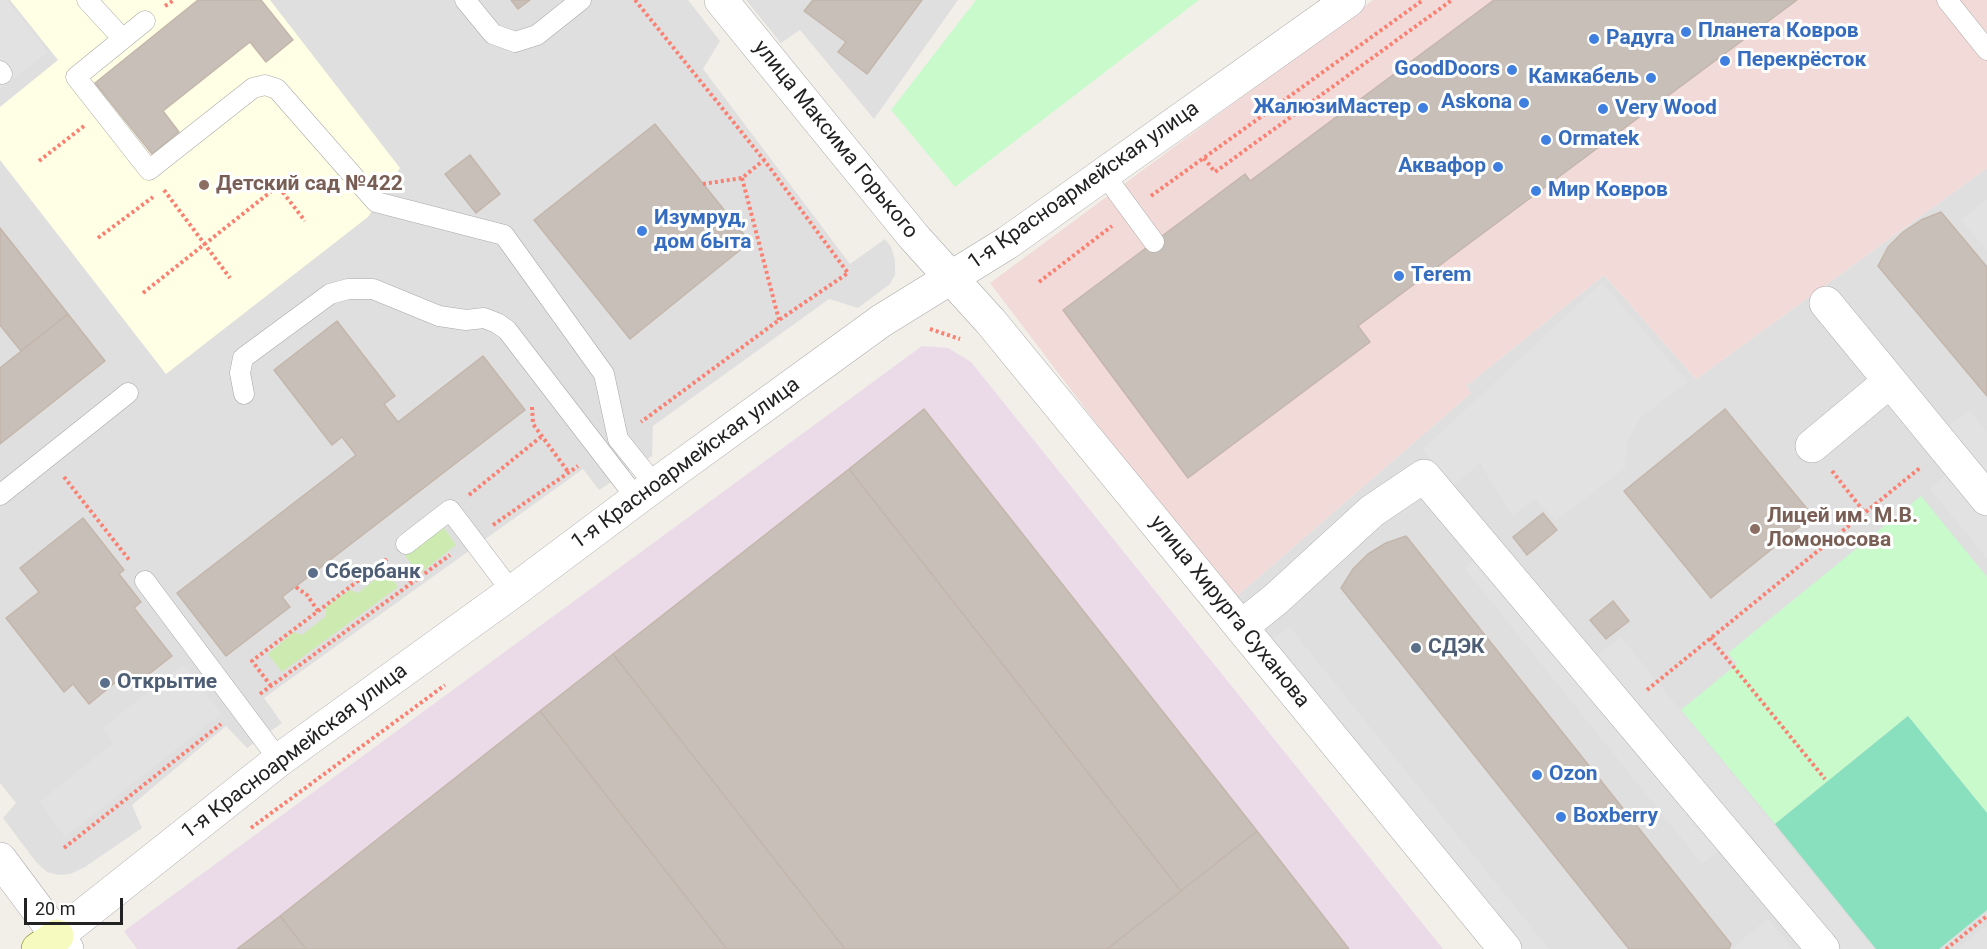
<!DOCTYPE html>
<meta charset="utf-8">
<style>
body{margin:0}
#map{position:relative;width:1987px;height:949px;overflow:hidden;background:#f2efe9;font-family:Roboto,sans-serif}
canvas{display:block}
.scale{position:absolute;left:24px;top:898px;width:99px;height:27px;box-sizing:border-box;border:3px solid #222;border-top:0;padding-left:8px;font-size:18px;line-height:21px;white-space:nowrap;color:#222;-webkit-text-stroke:4px #fff;paint-order:stroke}
</style>
<div id="map">
<canvas width="1987" height="949"></canvas>
<div class="scale">20 m</div>
</div>
<script>
const c = document.querySelector('canvas').getContext('2d');
c.lineJoin = 'round';
function fillPath(path, color) { c.fillStyle = color; c.fill(path, 'evenodd'); }
const poly = rows => new Path2D(rows.map(r => 'M' + r).join(''));
function stroke(path, color, width, dash) { c.strokeStyle = color; c.lineWidth = width; c.lineCap = dash ? 'butt' : 'round'; c.setLineDash(dash || []); c.stroke(path); }
function write(font, color, halo, rows, align = 'center') {
  c.font = font + ' Roboto,sans-serif'; c.lineWidth = 6; c.setLineDash([]); c.textBaseline = 'middle'; c.strokeStyle = halo; c.fillStyle = color; for (const [text, x, y, turn = 0] of rows) {
    c.save(); c.translate(x, y); c.rotate((+turn || 0) * Math.PI / 180); c.textAlign = isNaN(turn) ? turn : align; if (halo) c.strokeText(text, 0, 0); c.fillText(text, 0, 0); c.restore();
  }
}
fillPath(poly([
 [0,0,688,0,720,41,703,69,850,264,885,239,891,247,895,260,895,275,890,284,858,308,829,299,653,426,652,456,599,490,583,469,264,698,282,723,247,748,226,726,132,805,142,828,85,867,70,874,58,875,47,872,36,862,3,818,16,803,0,783],
 [746,0,958,0,874,119,800,30,781,43],
 [1987,168,1987,949,1518,949,1231,601,1471,393,1466,386,1604,275,1696,379]
]), '#e0dfdf');
fillPath(poly([
 [1373,0,1987,0,1987,168,1696,379,1604,275,1466,386,1471,393,1231,601,990,283]
]), '#f2dad9');
fillPath(poly([
 [922,346,948,348,971,362,1443,949,137,949,124,931]
]), '#ebdbe8');
fillPath(poly([
 [10,0,270,0,400,168,368,217,166,374,0,160,0,107,58,60]
]), '#ffffe5');
fillPath(poly([
 [444,528,456,545,419,574,405,556],
 [386,571,398,587,282,672,268,654,294,632,302,635,326,616,326,607,350,590,358,593]
]), '#cdebb0');
fillPath(poly([
 [976,0,1199,0,955,187,891,110],
 [1921,496,1987,577,1987,813,1908,716,1775,824,1681,710,1737,664,1728,653]
]), '#c8facc');
fillPath(poly([
 [1908,716,1987,813,1987,910,1939,949,1876,949,1775,824]
]), '#88e0be');
fillPath(poly([
 [0,0,7,0,48,52,0,89],
 [1987,199,1987,251,1961,220],
 [1602,282,1688,382,1641,417,1627,443,1625,468,1556,521,1535,499,1512,516,1480,463,1453,486,1422,450],
 [1969,410,1987,431,1987,559,1930,489,1946,474,1923,445],
 [1486,550,1582,668,1621,637,1874,949,1842,949,1746,829,1702,864,1464,568],
 [1289,626,1549,949,1520,949,1271,640],
 [184,664,221,714,65,837,39,802,113,743,102,728],
 [1768,918,1793,949,1735,949,1734,947],
 [1987,925,1987,949,1957,949]
]), '#e2e2e2');
const building = poly([
 [198,0,261,0,293,40,266,62,250,42,163,111,179,132,152,154,95,83,198,0],
 [511,0,530,0,518,9,511,0],
 [813,0,922,0,867,74,838,52,846,42,804,11,813,0],
 [1494,0,1797,0,1358,326,1370,342,1188,478,1063,310,1245,174,1250,181,1494,0],
 [655,124,750,242,630,339,534,220,655,124],
 [470,155,500,194,476,213,445,174,470,155],
 [1941,212,1987,267,1987,396,1878,266,1888,247,1903,232,1921,220,1941,212],
 [0,228,68,314,21,351,0,325,0,228],
 [68,314,105,361,0,444,0,368,68,314],
 [337,321,395,396,384,404,398,422,483,356,525,410,282,597,290,607,226,656,177,593,356,455,342,437,332,445,274,370,337,321],
 [924,409,1257,831,1181,891,849,469,924,409],
 [1725,409,1813,516,1711,598,1624,491,1725,409],
 [849,469,1181,891,1107,949,845,949,613,654,849,469],
 [1543,513,1557,530,1527,555,1513,537,1543,513],
 [83,518,124,570,119,574,141,602,134,608,172,656,131,688,122,677,89,704,73,684,64,692,6,618,39,592,20,568,83,518],
 [1406,536,1731,944,1729,949,1629,949,1341,588,1353,569,1368,554,1386,543,1406,536],
 [1613,601,1629,621,1606,639,1590,620,1613,601],
 [613,654,845,949,727,949,540,711,613,654],
 [540,711,727,949,306,949,280,916,540,711],
 [1257,831,1349,949,1107,949,1181,891,1257,831],
 [280,916,306,949,237,949,280,916]
]);
fillPath(building, '#c7bfb8');
stroke(building, '#c4b6ab', 1.5);
const lane = poly([
 [87,0,123,39],
 [465,0,493,34,515,42,537,35,581,0],
 [1947,0,1987,50],
 [145,21,76,77,149,170,253,88,265,85,277,89,376,202,504,235,604,374,618,439,655,485],
 [0,71,2,74],
 [1104,174,1154,242],
 [244,394,240,373,243,358,330,294,348,289,373,289,439,316,466,320,484,318,497,323,507,330,637,499],
 [0,495,128,393],
 [406,544,450,510,512,592],
 [145,581,279,760]
]);
const street = poly([
 [721,0,914,237,991,322,1505,949],
 [1826,303,1987,499],
 [1812,446,1890,381],
 [1241,627,1276,599,1372,511,1424,476,1823,949],
 [0,859,67,949],
 [57,936,279,760,512,592,655,485,881,321,1007,243,1349,0]
]);
const secondary = poly([
 [38,949,57,936]
]);
stroke(lane, '#a9a9a9', 21);
stroke(street, '#a9a9a9', 34);
stroke(secondary, '#707d05', 34);
stroke(poly([
 [635,0,764,160,848,273,779,320,641,422],
 [165,6,174,0],
 [1204,158,1215,172,1452,0],
 [39,161,84,126],
 [742,178,779,320],
 [703,184,742,178,764,160],
 [164,190,230,278],
 [1151,196,1423,0],
 [98,238,153,197],
 [1039,282,1112,226],
 [143,293,278,186,305,221],
 [930,329,960,339],
 [532,407,533,424,569,473],
 [1832,471,1865,513],
 [64,477,130,561],
 [469,495,542,436],
 [493,525,578,466],
 [402,571,411,582],
 [296,587,307,595,318,611],
 [1710,638,1825,779],
 [271,686,252,661,387,559],
 [1647,690,1921,467],
 [260,694,450,555],
 [251,828,445,685],
 [64,848,221,724],
 [1946,949,1987,916]
]), '#fa8072', 4, [3, 3]);
stroke(lane, '#fff', 20);
stroke(street, '#fff', 33);
stroke(secondary, '#f7fabf', 33);
for (const [x, y, r, color] of [
 [1686,32,6,"#3f7fe0"],
 [1594,39,6,"#3f7fe0"],
 [1725,61,6,"#3f7fe0"],
 [1512,70,6,"#3f7fe0"],
 [1651,78,6,"#3f7fe0"],
 [1524,103,6,"#3f7fe0"],
 [1423,108,6,"#3f7fe0"],
 [1603,109,6,"#3f7fe0"],
 [1546,140,6,"#3f7fe0"],
 [1498,167,6,"#3f7fe0"],
 [204,185,6,"#8d6e63"],
 [1536,191,6,"#3f7fe0"],
 [642,231,6,"#3f7fe0"],
 [1399,276,6,"#3f7fe0"],
 [1755,529,6,"#8d6e63"],
 [313,573,6,"#5c6f8a"],
 [1416,648,6,"#5c6f8a"],
 [105,683,6,"#5c6f8a"],
 [1537,775,6,"#3f7fe0"],
 [1561,817,6,"#3f7fe0"]
]) { const dot = new Path2D(); dot.arc(x, y, r, 0, 2 * Math.PI); c.fillStyle = color; c.fill(dot); stroke(dot, '#fff', 2); }
write('bold 21px', '#366cbe', '#fff', [
 ["Планета Ковров",1698,32],
 ["Радуга",1606,39],
 ["Перекрёсток",1737,61],
 ["GoodDoors",1500,70,"right"],
 ["Камкабель",1639,78,"right"],
 ["Askona",1512,103,"right"],
 ["ЖалюзиМастер",1411,108,"right"],
 ["Very Wood",1615,109],
 ["Ormatek",1558,140],
 ["Аквафор",1486,167,"right"],
 ["Мир Ковров",1548,191],
 ["Изумруд,",654,219],
 ["дом быта",654,243],
 ["Terem",1411,276],
 ["Ozon",1549,775],
 ["Boxberry",1573,817]
], 'left');
write('21px', '#222', '#fff', [
 ["улица Максима Горького",835,140,51],
 ["1-я Красноармейская улица",1084,186,-35],
 ["1-я Красноармейская улица",686,464,-36],
 ["улица Хирурга Суханова",1229,612,51],
 ["1-я Красноармейская улица",295,752,-37]
]);
write('bold 21px', '#785e54', '#fff', [
 ["Детский сад №422",216,185],
 ["Лицей им. М.В.",1767,517],
 ["Ломоносова",1767,541]
], 'left');
write('bold 21px', '#4e5e75', '#fff', [
 ["Сбербанк",325,573],
 ["СДЭК",1428,648],
 ["Открытие",117,683]
], 'left');
</script>
